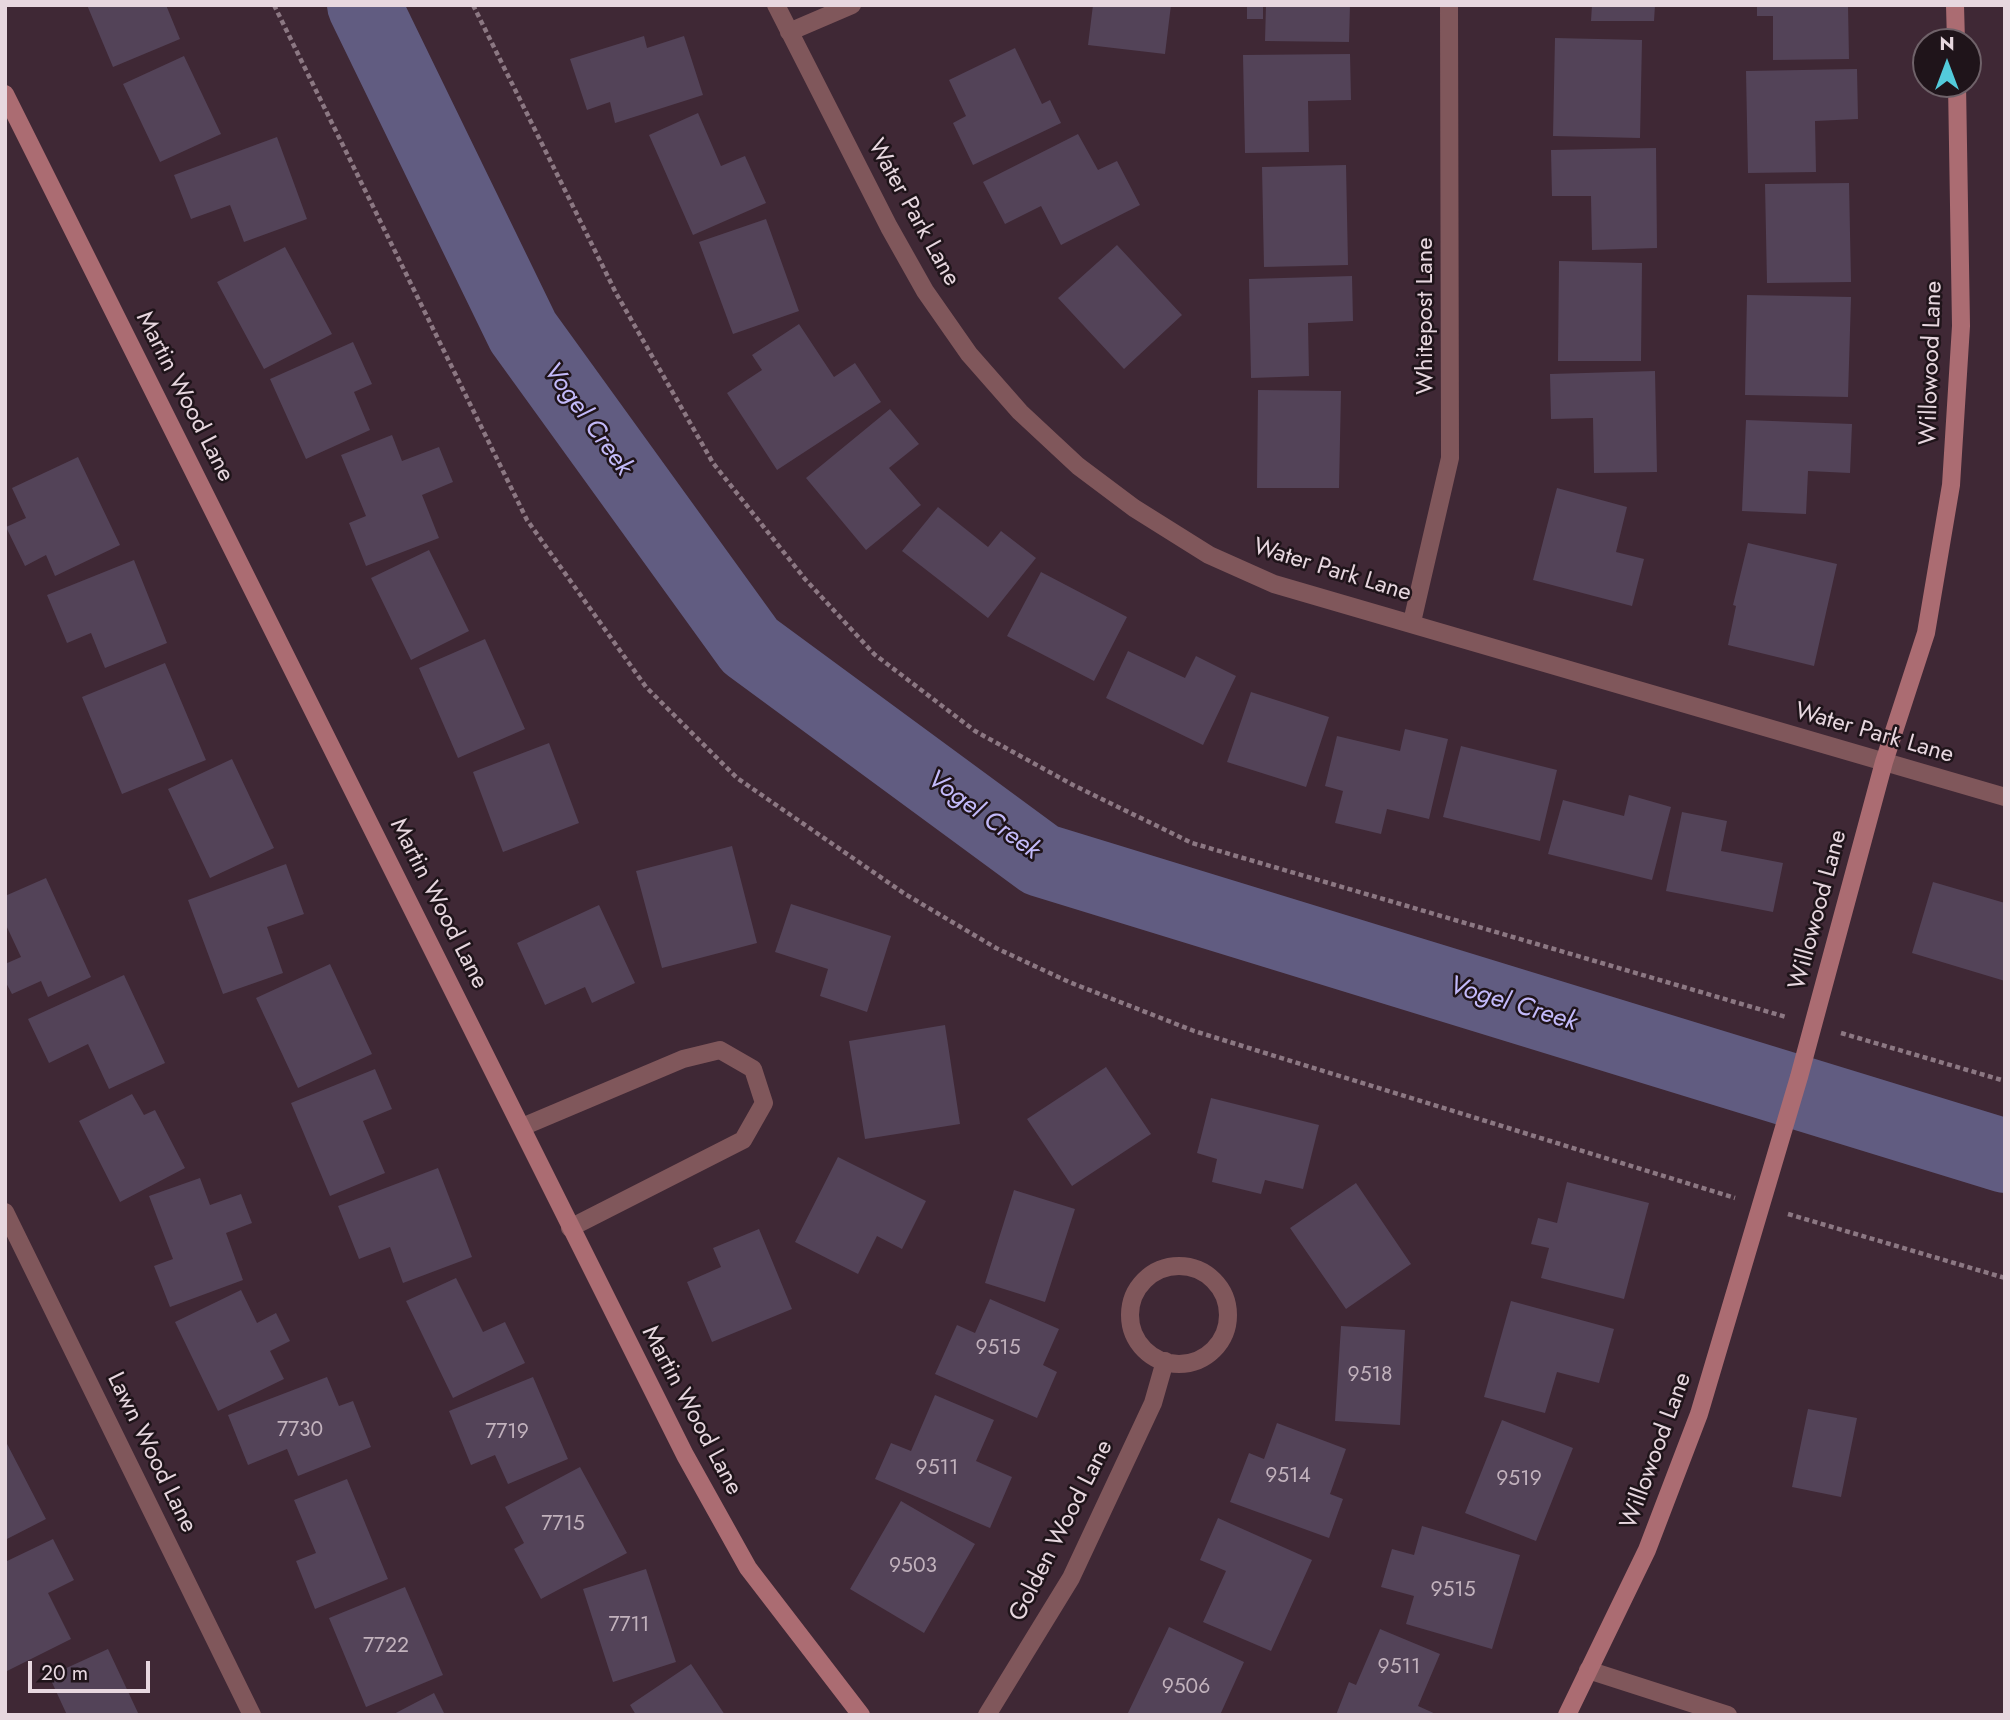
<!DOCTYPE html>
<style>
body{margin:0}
#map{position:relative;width:2010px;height:1720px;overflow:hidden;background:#3f2835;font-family:Jost,sans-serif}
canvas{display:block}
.frame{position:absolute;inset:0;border:7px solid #e7d7df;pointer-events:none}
.north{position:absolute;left:1912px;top:28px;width:70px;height:70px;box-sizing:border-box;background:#1f141a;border:2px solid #6f6269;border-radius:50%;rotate:0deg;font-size:19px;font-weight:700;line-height:28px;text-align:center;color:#e7d7df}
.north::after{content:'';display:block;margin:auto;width:24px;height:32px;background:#53cbdb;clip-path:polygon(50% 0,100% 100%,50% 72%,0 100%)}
.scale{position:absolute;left:28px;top:1661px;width:122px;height:32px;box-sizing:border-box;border:4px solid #e7d7df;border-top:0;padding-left:9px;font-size:21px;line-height:24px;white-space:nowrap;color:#e7d7df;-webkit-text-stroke:5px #1f141a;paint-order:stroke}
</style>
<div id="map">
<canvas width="2010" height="1720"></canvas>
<div class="frame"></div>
<div class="north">N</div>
<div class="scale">20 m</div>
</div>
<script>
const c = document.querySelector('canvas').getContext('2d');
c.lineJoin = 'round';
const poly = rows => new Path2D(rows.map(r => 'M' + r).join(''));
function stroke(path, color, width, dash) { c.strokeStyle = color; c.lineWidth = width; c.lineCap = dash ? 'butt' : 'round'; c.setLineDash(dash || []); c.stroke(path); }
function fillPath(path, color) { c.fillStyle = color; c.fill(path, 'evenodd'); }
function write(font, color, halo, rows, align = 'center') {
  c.font = font + ' Jost,sans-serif'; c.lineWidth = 5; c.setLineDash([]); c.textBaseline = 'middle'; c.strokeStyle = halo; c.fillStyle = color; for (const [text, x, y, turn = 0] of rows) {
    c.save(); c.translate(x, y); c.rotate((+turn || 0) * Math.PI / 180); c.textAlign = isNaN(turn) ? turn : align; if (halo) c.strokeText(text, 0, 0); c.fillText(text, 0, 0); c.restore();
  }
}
stroke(poly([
 [364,5,523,332,750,646,1041,860,2005,1156]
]), '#615c81', 74);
fillPath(poly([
 [87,5,166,5,180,39,113,67],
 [1093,5,1171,5,1165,54,1088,45],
 [1247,5,1263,5,1263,19,1247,19],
 [1266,5,1350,5,1349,42,1265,41],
 [1592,5,1655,5,1654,21,1591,21],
 [1757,5,1848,5,1849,59,1773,60,1773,16,1757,16],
 [644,36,647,48,684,36,703,95,615,123,610,102,587,110,570,59],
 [1555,38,1642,40,1640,138,1553,136],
 [1015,48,1042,104,1050,100,1061,123,973,165,953,123,966,116,949,80],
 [1350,54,1351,100,1308,101,1309,152,1245,153,1243,55],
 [184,56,221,134,160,162,123,84],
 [1857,69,1858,119,1815,121,1816,172,1748,173,1746,71],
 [698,113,721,166,745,156,766,203,693,235,649,135],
 [1078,134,1098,170,1117,161,1140,205,1061,245,1041,206,1005,224,983,182],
 [277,137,307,219,244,242,230,205,191,219,174,175],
 [1656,148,1657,248,1592,250,1591,196,1552,196,1551,150],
 [1346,165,1348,265,1264,267,1262,167],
 [1849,183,1851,282,1767,283,1765,184],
 [766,219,799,311,733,334,699,242],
 [1117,245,1182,315,1124,369,1058,298],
 [285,247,332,334,264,369,217,282],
 [1559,261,1642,263,1641,361,1558,361],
 [1352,276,1353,321,1308,323,1309,376,1251,378,1249,279],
 [1747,295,1851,297,1848,397,1745,395],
 [799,324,834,377,855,363,881,402,777,470,727,393,762,370,752,355],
 [353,342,372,384,354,392,370,430,306,459,270,379],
 [1655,371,1657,472,1594,473,1593,418,1551,419,1550,374],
 [1258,390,1341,391,1339,488,1257,488],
 [890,409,919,444,889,468,921,505,866,550,806,478],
 [1746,420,1852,424,1850,473,1808,471,1806,514,1742,511],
 [392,435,402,461,439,447,453,482,422,495,439,538,366,566,349,523,366,516,341,455],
 [78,457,120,545,55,576,46,555,25,566,6,527,26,518,12,488],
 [1557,488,1627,507,1616,552,1644,559,1632,606,1533,580],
 [938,507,988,547,1001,531,1036,558,988,618,902,551],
 [1748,543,1837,564,1814,666,1728,645,1736,606,1733,605],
 [429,550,469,631,411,660,371,578],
 [134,560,167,643,105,668,91,633,67,643,47,595],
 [1041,572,1127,617,1094,681,1007,636],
 [485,639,525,729,458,758,419,668],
 [1128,651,1185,678,1196,656,1236,676,1203,745,1106,698],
 [165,663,206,760,122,794,82,697],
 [1251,692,1329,717,1306,787,1227,762],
 [1405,729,1448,739,1429,819,1387,809,1381,834,1335,823,1343,791,1325,786,1337,736,1400,751],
 [549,743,579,823,503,852,473,772],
 [1461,746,1557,770,1540,841,1443,817],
 [232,759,274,848,210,878,168,789],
 [1629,795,1671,807,1652,880,1548,854,1563,800,1624,816],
 [1682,812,1727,821,1721,851,1783,863,1773,912,1666,891],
 [732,846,757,943,662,968,636,871],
 [286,864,304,914,267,927,283,973,223,994,188,900],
 [46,878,91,977,48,997,41,981,12,994,5,981,5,964,21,957,5,923,5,896],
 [1933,882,2005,903,2005,981,1912,953],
 [791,904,891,936,867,1012,820,996,828,969,775,952],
 [599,905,635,983,592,1003,585,987,545,1005,517,943],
 [330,964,372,1054,298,1088,256,998],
 [124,975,165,1063,109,1089,88,1044,49,1063,28,1019],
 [945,1025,960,1124,865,1139,849,1041],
 [1106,1067,1151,1134,1072,1186,1027,1119],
 [375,1069,392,1109,363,1121,385,1173,330,1196,291,1103],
 [132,1094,144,1115,155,1110,185,1168,120,1202,79,1121],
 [1211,1098,1319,1125,1303,1189,1265,1180,1261,1194,1212,1182,1217,1159,1197,1153],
 [838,1157,926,1201,902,1249,877,1236,858,1274,795,1242],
 [438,1168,472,1257,403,1283,390,1247,359,1259,338,1206],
 [200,1178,210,1205,241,1194,252,1223,226,1233,243,1280,170,1307,154,1266,173,1259,149,1196],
 [1567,1182,1649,1203,1624,1299,1541,1278,1549,1248,1531,1244,1538,1218,1557,1223],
 [1356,1183,1411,1264,1346,1309,1290,1228],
 [1014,1190,1075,1209,1045,1302,985,1283],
 [759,1229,792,1309,712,1342,687,1282,721,1267,713,1248],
 [456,1278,483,1332,505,1322,525,1363,453,1398,406,1301],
 [241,1290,257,1323,276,1313,290,1341,270,1351,284,1379,218,1411,175,1322],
 [990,1299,1059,1329,1043,1365,1057,1372,1037,1418,935,1374,957,1325,975,1333],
 [1511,1301,1614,1329,1599,1383,1557,1372,1545,1413,1484,1397],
 [1341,1326,1405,1330,1400,1425,1335,1421],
 [327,1377,339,1406,353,1401,371,1447,298,1476,287,1449,248,1465,228,1415],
 [533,1377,568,1459,508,1484,495,1455,471,1465,449,1411],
 [935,1395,994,1420,976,1461,1012,1477,990,1528,875,1479,891,1443,911,1451],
 [1808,1409,1857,1418,1841,1497,1792,1487],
 [1502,1420,1573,1448,1536,1541,1465,1513],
 [1277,1423,1346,1449,1330,1494,1343,1499,1329,1538,1230,1502,1249,1453,1264,1459],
 [5,1440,46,1519,5,1540],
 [580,1467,627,1553,541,1599,514,1549,524,1543,505,1507],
 [347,1479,388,1579,315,1609,296,1561,316,1553,294,1500],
 [901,1501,975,1544,924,1633,850,1589],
 [1218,1518,1312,1560,1271,1651,1203,1622,1226,1571,1200,1560],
 [1422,1526,1520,1555,1492,1649,1406,1624,1414,1596,1381,1587,1392,1549,1414,1555],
 [53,1539,74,1580,48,1593,71,1639,5,1672,5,1562],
 [646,1569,676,1662,613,1682,583,1589],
 [405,1587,443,1675,366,1707,329,1618],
 [1169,1627,1244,1662,1220,1715,1127,1715],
 [1380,1629,1440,1654,1418,1706,1438,1715,1336,1715,1349,1682,1356,1685],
 [108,1649,139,1715,67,1715,49,1676],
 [691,1664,725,1715,636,1715,630,1705],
 [434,1693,445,1715,392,1715]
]), '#534358');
stroke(poly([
 [274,5,527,520,646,687,737,778,905,894,996,948,1069,982,1194,1031,1735,1198],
 [473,5,616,293,713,463,805,579,874,654,975,731,1073,785,1192,843,1786,1017],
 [1841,1033,2005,1081],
 [1788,1214,2005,1278]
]), '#8c7883', 4.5, [5, 3.5]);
stroke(poly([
 [776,5,889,227,925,291,969,354,1020,412,1078,466,1134,508,1209,555,1274,584,2005,797],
 [789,32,852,5],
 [1412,622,1450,458,1449,5],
 [522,1127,683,1059,720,1050,753,1069,764,1103,743,1140,570,1228],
 [5,1212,252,1715],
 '1130 1315a49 49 0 1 1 98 0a49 49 0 1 1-98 0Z',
 [1588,1670,1728,1715],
 [987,1715,1071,1578,1153,1403,1165,1361]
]), '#80575b', 18);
stroke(poly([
 [1955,5,1956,42],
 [5,94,685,1455,748,1568,861,1715],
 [1567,1715,1647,1550,1699,1414,1799,1077,1884,762,1926,633,1951,485,1961,326,1957,84]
]), '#ab6c72', 18);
write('21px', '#c2b2bd', null, [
 ["9515",998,1349],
 ["9518",1370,1376],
 ["7730",300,1431],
 ["7719",507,1433],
 ["9511",937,1469],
 ["9514",1288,1477],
 ["9519",1519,1480],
 ["7715",563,1525],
 ["9503",913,1567],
 ["9515",1453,1591],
 ["7711",629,1626],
 ["7722",386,1647],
 ["9511",1399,1668],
 ["9506",1186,1688]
]);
write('24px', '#e7d7df', '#1f141a', [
 ["Water Park Lane",913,213,61],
 ["Whitepost Lane",1426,316,-90],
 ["Willowood Lane",1932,363,-88],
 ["Martin Wood Lane",184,397,63],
 ["Water Park Lane",1332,571,17],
 ["Water Park Lane",1874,734,16],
 ["Martin Wood Lane",438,904,63],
 ["Willowood Lane",1819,910,-75],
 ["Martin Wood Lane",691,1411,62],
 ["Willowood Lane",1657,1451,-70],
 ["Lawn Wood Lane",151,1453,64],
 ["Golden Wood Lane",1062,1531,-63]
]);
write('italic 26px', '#c3bafa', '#1f141a', [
 ["Vogel Creek",587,420,54],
 ["Vogel Creek",983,816,36],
 ["Vogel Creek",1513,1005,17]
]);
</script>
